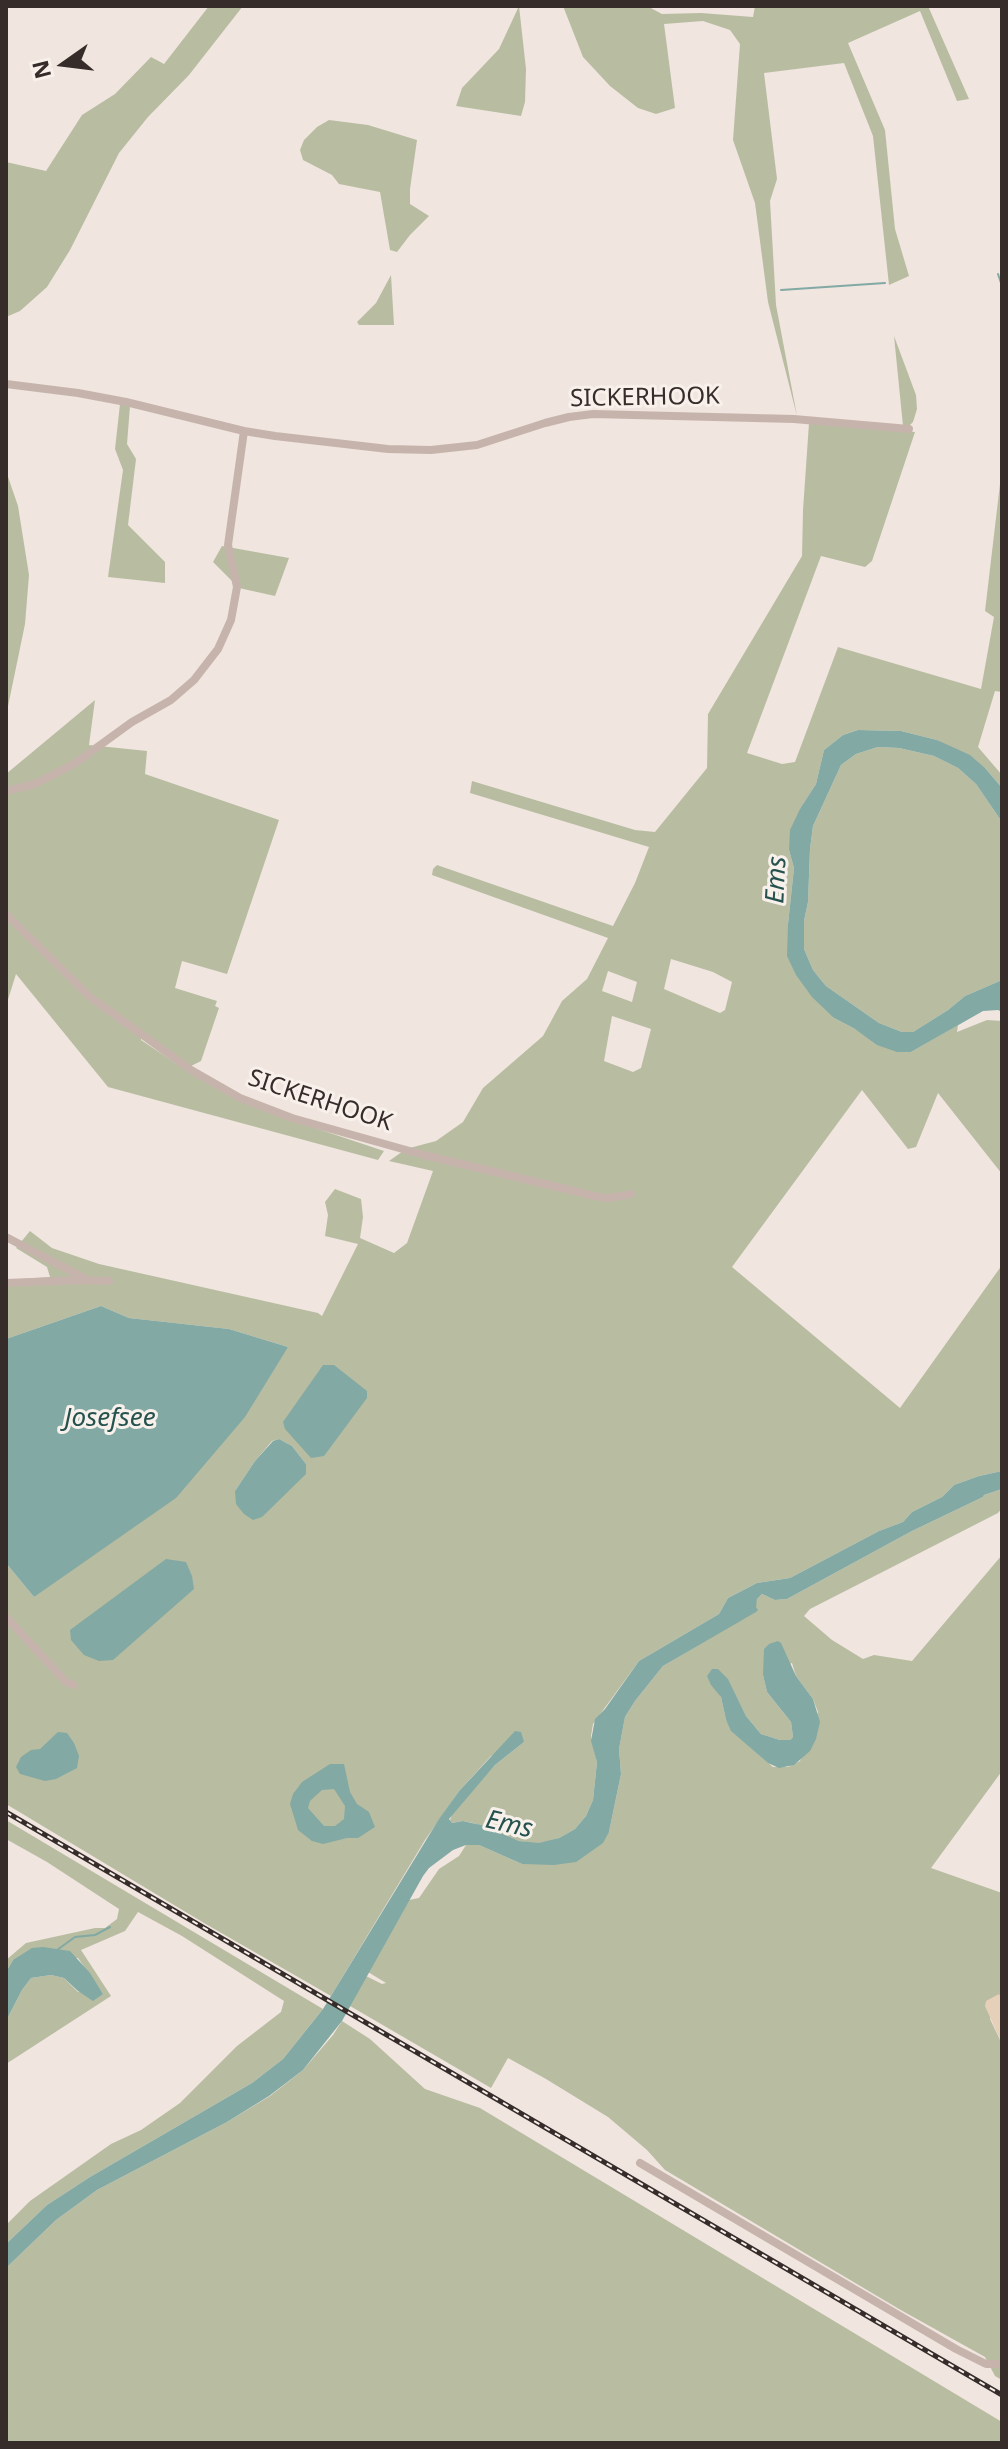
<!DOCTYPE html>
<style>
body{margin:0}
#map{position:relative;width:1008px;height:2449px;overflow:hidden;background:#f0e5df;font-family:"Noto Sans",sans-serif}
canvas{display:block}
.frame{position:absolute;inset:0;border:8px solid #362c2a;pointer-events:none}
.north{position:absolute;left:24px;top:24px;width:80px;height:80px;-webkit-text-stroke:6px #f8f0eb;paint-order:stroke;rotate:256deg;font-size:22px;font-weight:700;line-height:32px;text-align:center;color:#362c2a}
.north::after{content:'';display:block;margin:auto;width:28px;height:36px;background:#362c2a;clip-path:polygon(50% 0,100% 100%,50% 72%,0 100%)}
</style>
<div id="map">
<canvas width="1008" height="2449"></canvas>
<div class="frame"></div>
<div class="north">N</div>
</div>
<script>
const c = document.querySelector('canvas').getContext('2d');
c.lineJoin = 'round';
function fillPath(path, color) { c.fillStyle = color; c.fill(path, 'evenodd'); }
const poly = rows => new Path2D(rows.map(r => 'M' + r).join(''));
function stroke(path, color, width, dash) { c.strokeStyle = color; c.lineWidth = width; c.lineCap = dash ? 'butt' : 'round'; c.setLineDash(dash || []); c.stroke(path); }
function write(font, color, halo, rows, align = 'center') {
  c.font = font + ' "Noto Sans",sans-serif'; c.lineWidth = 6; c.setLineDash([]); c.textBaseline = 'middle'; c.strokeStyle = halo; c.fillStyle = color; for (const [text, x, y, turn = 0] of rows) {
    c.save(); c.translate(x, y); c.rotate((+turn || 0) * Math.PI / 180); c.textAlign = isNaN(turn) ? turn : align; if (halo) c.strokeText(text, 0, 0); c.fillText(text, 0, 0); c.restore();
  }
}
fillPath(poly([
 [209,6,243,6,189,75,148,117,119,153,70,250,47,287,20,311,6,317,6,162,46,171,82,115,115,94,151,57,164,64],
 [519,6,526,69,525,102,521,116,456,106,462,88,499,49],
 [563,6,647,6,662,14,701,13,753,17,755,6,928,6,969,99,957,101,920,11,848,43,885,130,895,229,909,276,889,285,873,136,844,63,764,73,777,179,770,201,776,305,797,416,768,302,755,203,733,140,740,44,730,30,703,21,664,24,675,108,656,114,638,108,610,86,583,57],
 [329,120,368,125,417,140,410,189,410,204,429,216,410,235,397,252,390,250,380,192,339,184,332,175,303,160,300,150,304,140,317,127],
 [391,275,394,325,359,325,357,322,376,303],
 [894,336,916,395,917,409,913,422,909,426,903,426],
 [120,404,130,406,127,444,136,459,128,525,165,562,165,583,108,577,123,470,115,449],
 [809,423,915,432,872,561,865,567,821,556,747,753,782,764,795,762,838,647,981,689,994,617,985,611,1002,467,1002,692,995,691,978,747,1002,775,1002,788,986,769,937,740,901,731,858,730,843,735,824,750,816,784,801,807,789,850,794,868,788,924,834,1018,855,1029,911,1052,958,1025,957,1032,987,1020,1002,1021,1002,1174,938,1093,916,1147,908,1149,862,1090,732,1267,900,1408,1002,1265,1002,1471,979,1476,954,1485,942,1497,912,1512,903,1522,879,1531,790,1578,757,1583,728,1598,719,1614,639,1661,593,1724,591,1736,597,1762,593,1800,586,1816,575,1829,559,1838,539,1844,519,1841,473,1823,463,1821,452,1823,450,1821,452,1813,495,1765,524,1742,491,1756,460,1790,425,1840,331,1996,204,1923,6,1804,6,1563,34,1597,288,1347,229,1329,129,1318,101,1306,6,1339,6,1280,50,1277,47,1267,16,1248,30,1231,52,1248,99,1264,318,1313,322,1316,358,1244,325,1236,328,1215,325,1202,335,1189,361,1199,363,1217,360,1238,394,1253,407,1243,433,1171,389,1161,406,1149,436,1141,463,1122,483,1088,543,1036,562,1001,587,979,608,938,432,875,433,869,437,865,613,926,635,883,649,847,470,793,472,781,635,830,655,832,707,768,708,714,802,556,803,510],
 [671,959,713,972,732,982,725,1010,720,1013,664,989],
 [608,971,637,982,632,1002,602,991],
 [612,1016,651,1029,641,1068,633,1072,604,1061],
 [279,1439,292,1446,306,1464,235,1491,255,1461,272,1441],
 [6,471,18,506,29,575,25,624,6,716],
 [222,546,289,558,275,596,239,588,213,562],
 [95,700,89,745,147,751,145,774,279,820,227,974,182,961,175,988,217,1001,215,1006,219,1008,201,1061,191,1066,141,1035,141,1040,198,1078,261,1110,384,1151,378,1160,108,1087,16,974,6,1006,6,774],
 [878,747,899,748,934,756,958,768,976,784,1002,822,1002,980,965,996,948,1010,913,1032,902,1032,879,1023,826,986,813,970,804,949,804,921,808,902,810,849,813,826,841,765,856,754],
 [1002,1489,1002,1508,998,1513,810,1609,804,1616,832,1640,863,1659,874,1655,912,1661,1002,1555,1002,1771,931,1868,1002,1893,1002,2001,999,1995,990,2019,1002,2044,1002,2380,995,2376,985,2357,899,2309,665,2170,647,2150,608,2117,546,2079,508,2058,491,2088,350,2006,366,1976,382,1984,386,1983,368,1972,409,1900,419,1898,439,1869,459,1856,466,1845,479,1845,522,1864,609,1832,621,1774,619,1749,625,1717,635,1701,663,1666,749,1615,755,1607,757,1599,762,1594,775,1600,787,1599,912,1531,983,1497,984,1495],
 [792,1663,796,1676,813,1699,818,1712,800,1761,788,1767,773,1767,732,1731,726,1720,721,1697,709,1674,711,1673,728,1680,746,1716,761,1734,780,1740,790,1740,793,1737,791,1722,767,1692,763,1675],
 [6,1820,323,2009,283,2059,252,2083,90,2177,47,2205,6,2244,6,2225,30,2201,111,2144,141,2130,180,2103,237,2046,281,2012,284,2001,182,1936,138,1912,125,1931,81,1950,111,1996,6,2064,6,2021,22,1990,31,1978,51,1975,64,1978,78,1992,103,1994,78,1958,13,1960,6,1972,6,1960,26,1943,95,1928,105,1928,117,1919,119,1909,47,1862,6,1839],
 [342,2021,370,2039,425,2089,480,2108,1002,2422,1002,2443,6,2443,6,2268,56,2220,97,2190,227,2122,270,2096,303,2070,333,2035]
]), '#b8bda1');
fillPath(poly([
 [999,1994,1002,2001,1002,2044,985,2006,986,2001]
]), '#e7d0ba');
fillPath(poly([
 [858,730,901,731,937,740,970,755,986,769,1002,788,1002,822,976,784,958,768,934,756,899,748,878,747,856,754,841,765,813,826,810,849,808,902,804,921,804,949,813,970,826,986,879,1023,902,1032,913,1032,948,1010,965,996,1002,980,1002,1012,998,1010,983,1011,911,1052,897,1052,877,1045,855,1029,834,1018,812,997,796,975,787,956,788,924,794,868,789,850,790,830,801,807,816,784,824,750,843,735],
 [101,1306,129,1318,229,1329,288,1347,245,1417,176,1498,34,1597,6,1563,6,1339],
 [323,1365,334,1365,367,1391,367,1398,324,1456,311,1458,285,1429,283,1422],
 [279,1439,292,1446,306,1464,306,1474,262,1517,253,1520,244,1514,236,1504,235,1491,255,1461,273,1441],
 [1002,1471,1002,1489,984,1495,983,1497,912,1531,787,1599,775,1600,762,1594,757,1599,756,1607,758,1610,756,1612,663,1666,635,1701,625,1717,619,1749,621,1774,609,1832,603,1843,576,1862,554,1865,522,1864,479,1845,466,1845,453,1850,429,1868,423,1876,342,2021,303,2070,269,2096,227,2122,97,2190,56,2220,6,2268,6,2244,47,2205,90,2177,252,2083,283,2059,323,2009,439,1819,460,1790,515,1731,521,1732,524,1742,495,1765,449,1819,452,1823,463,1821,485,1826,519,1841,539,1843,559,1838,575,1829,586,1816,593,1800,597,1762,591,1741,595,1719,605,1709,639,1661,719,1614,728,1598,757,1583,790,1578,879,1531,903,1522,912,1512,942,1497,954,1485,979,1476],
 [166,1559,186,1562,192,1576,194,1589,113,1660,99,1661,84,1655,71,1640,70,1630],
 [778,1641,781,1643,796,1676,813,1699,820,1722,816,1739,810,1751,794,1765,779,1768,768,1763,731,1731,726,1720,721,1697,711,1685,707,1676,712,1669,718,1669,728,1679,746,1716,761,1734,780,1740,790,1740,793,1737,791,1722,767,1692,763,1675,764,1649,769,1644],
 [58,1732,67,1733,74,1743,79,1756,77,1768,56,1779,45,1781,20,1774,16,1767,21,1757,31,1750,40,1749],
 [330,1764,344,1764,350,1792,357,1804,369,1812,375,1827,358,1838,347,1838,323,1844,312,1841,298,1830,290,1804,293,1794,302,1782],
 [334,1789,345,1806,344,1819,335,1826,324,1826,308,1808,310,1801,322,1790],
 [43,1947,70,1951,90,1973,103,1994,93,2001,78,1991,64,1978,51,1975,31,1978,22,1990,6,2021,6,1972,13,1960,32,1948]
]), '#82a9a4');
stroke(poly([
 [998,274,1002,286],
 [781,290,885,283],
 [57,1950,75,1937,95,1935,110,1927]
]), '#82a9a4', 2);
stroke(poly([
 [6,384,78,393,126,402,244,431,275,436,388,449,431,450,477,445,545,423,569,417,593,414,794,419,909,429],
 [6,791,35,784,74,764,132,722,171,700,194,680,218,649,231,620,237,587,228,545,244,431],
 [6,914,90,997,191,1070,240,1098,292,1118,424,1155,599,1197,609,1198,631,1194],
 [6,1237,88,1280],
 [6,1283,82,1280,109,1281],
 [6,1617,66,1682,74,1685],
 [640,2163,956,2349,986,2364,1002,2364]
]), '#c6b4ac', 8);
const rail = poly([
 [6,1812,1002,2395]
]);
stroke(rail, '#362c2a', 5);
stroke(rail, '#f8f0eb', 2, [6]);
write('24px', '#362c2a', '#f8f0eb', [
 ["SICKERHOOK",645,398,-1],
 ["SICKERHOOK",320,1101,18]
]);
write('italic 26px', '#25524e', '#f8f0eb', [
 ["Ems",777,880,-87],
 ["Josefsee",110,1419],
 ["Ems",509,1825,13]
]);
</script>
